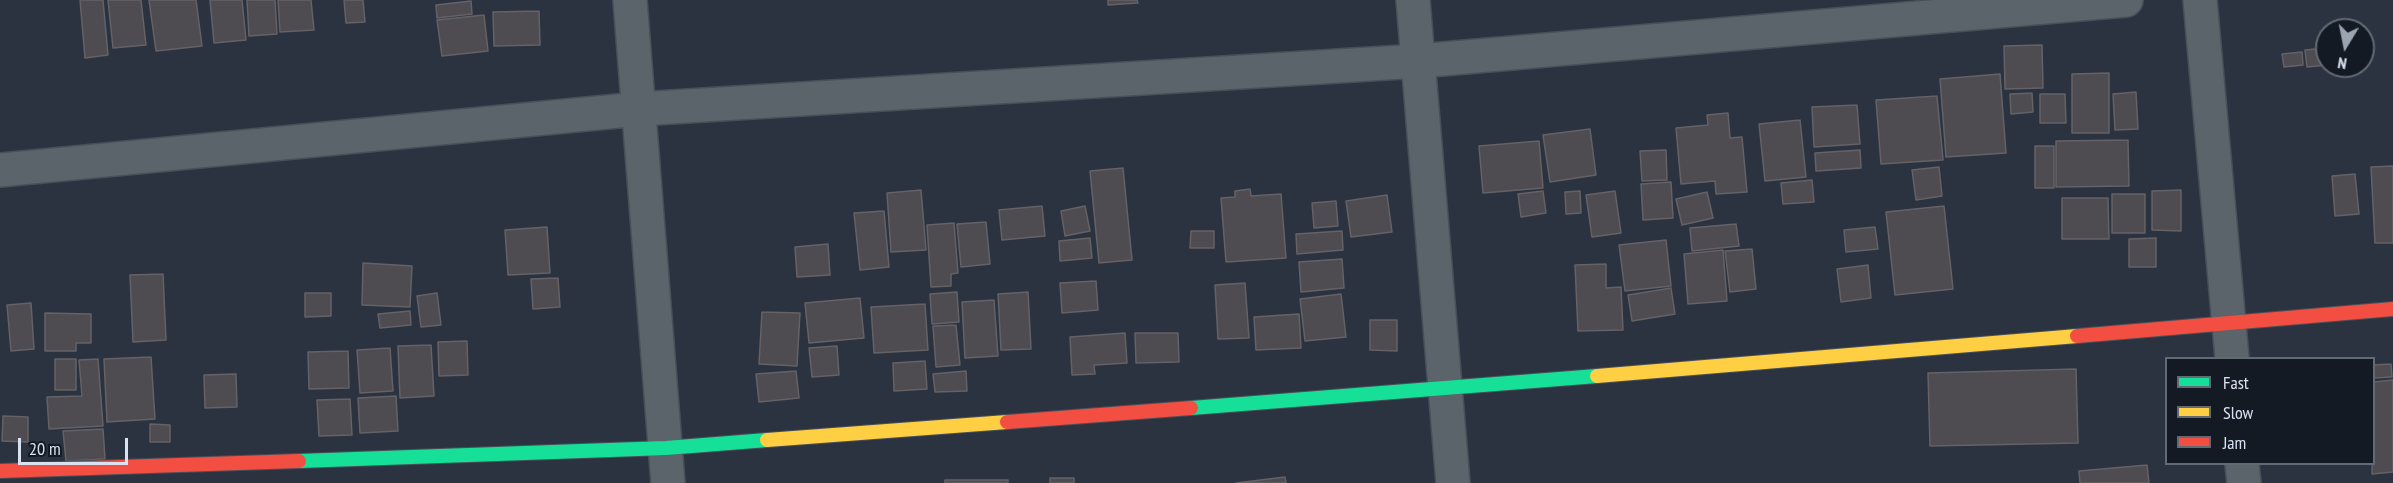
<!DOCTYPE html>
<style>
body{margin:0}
#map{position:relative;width:2393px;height:483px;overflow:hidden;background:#2a333f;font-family:"PT Sans Narrow",sans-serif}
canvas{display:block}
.legend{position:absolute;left:2165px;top:357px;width:210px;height:108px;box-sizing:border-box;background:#131a23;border:2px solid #626a75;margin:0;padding:8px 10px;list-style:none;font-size:18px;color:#d8e2f0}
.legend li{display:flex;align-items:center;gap:12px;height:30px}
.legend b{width:30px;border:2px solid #626a75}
.north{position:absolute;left:2315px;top:18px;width:60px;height:60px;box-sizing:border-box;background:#131a23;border:2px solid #626a75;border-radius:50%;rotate:190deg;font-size:16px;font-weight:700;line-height:24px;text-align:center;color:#d8e2f0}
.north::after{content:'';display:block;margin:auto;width:21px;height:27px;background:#9ba5b2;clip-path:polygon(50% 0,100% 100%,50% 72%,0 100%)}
.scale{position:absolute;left:18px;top:438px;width:110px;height:27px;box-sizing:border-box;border:3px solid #d8e2f0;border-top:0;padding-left:8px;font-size:18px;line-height:21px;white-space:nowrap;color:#d8e2f0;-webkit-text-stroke:4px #131a23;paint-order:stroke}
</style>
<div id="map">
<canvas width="2393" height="483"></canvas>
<ul class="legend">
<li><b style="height:8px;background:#16e098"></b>Fast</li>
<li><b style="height:8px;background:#ffcf43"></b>Slow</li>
<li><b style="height:8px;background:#f24e42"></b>Jam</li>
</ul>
<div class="north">N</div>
<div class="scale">20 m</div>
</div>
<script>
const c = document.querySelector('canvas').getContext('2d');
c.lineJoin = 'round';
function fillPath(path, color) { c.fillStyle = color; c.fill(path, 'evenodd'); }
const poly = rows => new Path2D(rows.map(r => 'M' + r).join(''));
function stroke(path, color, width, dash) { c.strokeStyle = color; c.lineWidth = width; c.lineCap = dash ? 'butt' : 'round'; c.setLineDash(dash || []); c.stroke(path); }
const building = poly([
 [80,0,103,0,108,55,85,58,80,0],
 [108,0,141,0,146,45,113,48,108,0],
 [149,0,196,0,202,46,156,51,149,0],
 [210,0,242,0,246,40,214,43,210,0],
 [247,0,275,0,277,34,249,36,247,0],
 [278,0,311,0,314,30,280,32,278,0],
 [344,0,363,0,365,22,346,23,344,0],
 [1108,0,1137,0,1138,3,1108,5,1108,0],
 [471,1,472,14,437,18,436,5,471,1],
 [539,11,540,45,494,46,493,12,539,11],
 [484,15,488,51,442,56,437,20,484,15],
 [2324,38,2327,38,2327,65,2307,67,2305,50,2325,48,2324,38],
 [2042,45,2043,88,2005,89,2004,46,2042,45],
 [2302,52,2303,65,2284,67,2282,54,2302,52],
 [2109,73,2109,133,2072,133,2072,74,2109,73],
 [2000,74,2006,153,1946,157,1940,79,2000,74],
 [2136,92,2138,129,2115,130,2113,94,2136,92],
 [2032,93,2033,112,2011,114,2010,94,2032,93],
 [2040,94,2065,94,2066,123,2040,123,2040,94],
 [1937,96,1943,160,1881,164,1876,100,1937,96],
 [1857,105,1860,144,1814,147,1812,107,1857,105],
 [1728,113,1730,138,1742,137,1747,192,1716,194,1715,181,1681,184,1676,128,1708,125,1707,115,1728,113],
 [1800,120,1806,177,1765,181,1759,124,1800,120],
 [1590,129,1596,175,1550,182,1543,135,1590,129],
 [2128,140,2129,186,2056,187,2056,141,2128,140],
 [1539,141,1543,188,1483,193,1479,146,1539,141],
 [2035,146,2054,146,2054,188,2035,188,2035,146],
 [1666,150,1667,180,1642,181,1640,151,1666,150],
 [1860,150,1861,168,1816,171,1815,153,1860,150],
 [2393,166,2393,243,2375,243,2371,167,2393,166],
 [1939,167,1942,196,1916,200,1912,170,1939,167],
 [1123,168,1132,260,1099,263,1090,171,1123,168],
 [2355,174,2359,214,2335,216,2332,176,2355,174],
 [1812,180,1814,202,1783,204,1781,183,1812,180],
 [1671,182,1673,218,1643,220,1641,184,1671,182],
 [1250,189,1251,196,1281,194,1286,258,1226,262,1221,198,1235,197,1235,191,1250,189],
 [921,190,926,250,891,252,887,193,921,190],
 [2181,190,2181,231,2152,230,2152,191,2181,190],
 [1543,191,1546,213,1521,217,1518,194,1543,191],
 [1580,191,1581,213,1566,214,1565,192,1580,191],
 [1615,191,1621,233,1592,237,1586,195,1615,191],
 [1707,192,1713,218,1682,225,1676,199,1707,192],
 [2112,194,2145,194,2145,233,2112,233,2112,194],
 [1387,195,1392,232,1351,237,1346,201,1387,195],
 [2062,198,2108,198,2109,239,2062,239,2062,198],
 [1336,201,1338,226,1314,228,1312,203,1336,201],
 [1042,206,1045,236,1002,240,999,210,1042,206],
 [1085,206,1090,231,1065,236,1061,211,1085,206],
 [1944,206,1953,289,1895,295,1886,212,1944,206],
 [884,211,889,267,860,270,854,213,884,211],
 [986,222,990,264,961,267,957,224,986,222],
 [954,223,958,273,951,274,951,286,931,287,927,225,954,223],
 [1736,224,1739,246,1692,251,1690,228,1736,224],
 [547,227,550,273,508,275,505,230,547,227],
 [1875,227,1878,249,1846,252,1844,230,1875,227],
 [1191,231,1214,231,1214,248,1190,248,1191,231],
 [1342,231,1343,250,1297,254,1296,234,1342,231],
 [1090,238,1092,258,1060,261,1059,241,1090,238],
 [2156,238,2156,267,2129,267,2129,239,2156,238],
 [1666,240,1671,286,1625,291,1619,245,1666,240],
 [828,244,830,275,797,277,795,247,828,244],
 [1752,249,1756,289,1730,292,1725,251,1752,249],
 [1723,250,1727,301,1688,304,1684,254,1723,250],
 [1342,259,1344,288,1301,292,1299,262,1342,259],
 [363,263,412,266,410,307,362,305,363,263],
 [1606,264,1606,288,1621,287,1623,330,1578,331,1575,265,1606,264],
 [1868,265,1871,298,1841,302,1837,269,1868,265],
 [163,274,166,340,133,342,130,275,163,274],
 [558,278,560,307,533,309,531,279,558,278],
 [1096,281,1098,310,1062,313,1060,283,1096,281],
 [1245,283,1249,338,1218,339,1215,285,1245,283],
 [1671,288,1675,314,1632,321,1628,295,1671,288],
 [957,292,959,322,932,324,930,294,957,292],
 [1028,292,1031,349,1001,350,998,294,1028,292],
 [305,293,331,293,331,316,305,317,305,293],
 [437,293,441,325,421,327,417,296,437,293],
 [1341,294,1346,337,1305,341,1300,299,1341,294],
 [860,298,864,338,809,343,805,303,860,298],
 [994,300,998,356,965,358,962,302,994,300],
 [31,303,34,349,11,351,7,305,31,303],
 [925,304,928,350,874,353,871,307,925,304],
 [410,311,411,325,380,328,378,314,410,311],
 [762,312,800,313,797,366,759,364,762,312],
 [45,313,91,314,91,343,76,343,76,351,45,351,45,313],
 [1299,314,1301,348,1256,350,1254,317,1299,314],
 [1370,320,1397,320,1397,351,1370,350,1370,320],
 [956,325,960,365,936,367,933,326,956,325],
 [1125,333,1127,363,1094,365,1095,374,1072,375,1070,337,1125,333],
 [1135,333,1178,333,1179,362,1136,363,1135,333],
 [467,341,468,375,439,376,438,342,467,341],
 [431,345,434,396,400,398,398,346,431,345],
 [837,346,839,375,812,377,809,348,837,346],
 [390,348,393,391,360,393,357,350,390,348],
 [348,351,349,388,309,389,308,352,348,351],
 [151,357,155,419,107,422,104,359,151,357],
 [55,359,76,359,76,390,55,390,55,359],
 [98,359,103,426,49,429,47,397,82,396,79,360,98,359],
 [925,361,927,389,894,391,893,363,925,361],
 [2391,364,2392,377,2374,378,2374,365,2391,364],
 [2076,369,2078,443,1930,446,1928,373,2076,369],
 [796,371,799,398,759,402,756,374,796,371],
 [966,371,967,391,935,392,933,374,966,371],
 [236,374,237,407,205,408,204,375,236,374],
 [2393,380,2393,472,2372,474,2374,382,2393,380],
 [396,396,398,431,360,433,358,398,396,396],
 [350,399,352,435,319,436,317,400,350,399],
 [3,416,28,417,28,442,2,441,3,416],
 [150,424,170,425,170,442,150,442,150,424],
 [103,429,105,459,66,461,63,431,103,429],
 [2147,465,2149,483,2080,483,2079,471,2147,465],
 [1285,477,1286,483,1236,483,1285,477],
 [1050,478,1074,478,1074,483,1050,483,1050,478],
 [945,480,1008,480,1008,483,945,483,945,480]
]);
fillPath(building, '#4e4c50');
stroke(building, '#656267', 1.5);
const street = poly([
 [630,0,668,483],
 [1413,0,1453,483],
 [2200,0,2232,358],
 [0,170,639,109,1419,61,2126,0],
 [2242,464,2244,483]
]);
const fast = poly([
 [1191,408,1597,376],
 [299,461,666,448,767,440]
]);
const slow = poly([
 [1597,376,2077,336],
 [767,440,1007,422]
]);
const jam = poly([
 [2077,336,2393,309],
 [1007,422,1191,408],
 [0,471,299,461]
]);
stroke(street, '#484f59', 36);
stroke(fast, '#484f59', 16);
stroke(slow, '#484f59', 16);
stroke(jam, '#484f59', 16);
stroke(street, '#5b636b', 33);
stroke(fast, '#16e098', 14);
stroke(slow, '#ffcf43', 14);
stroke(jam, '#f24e42', 14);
</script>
